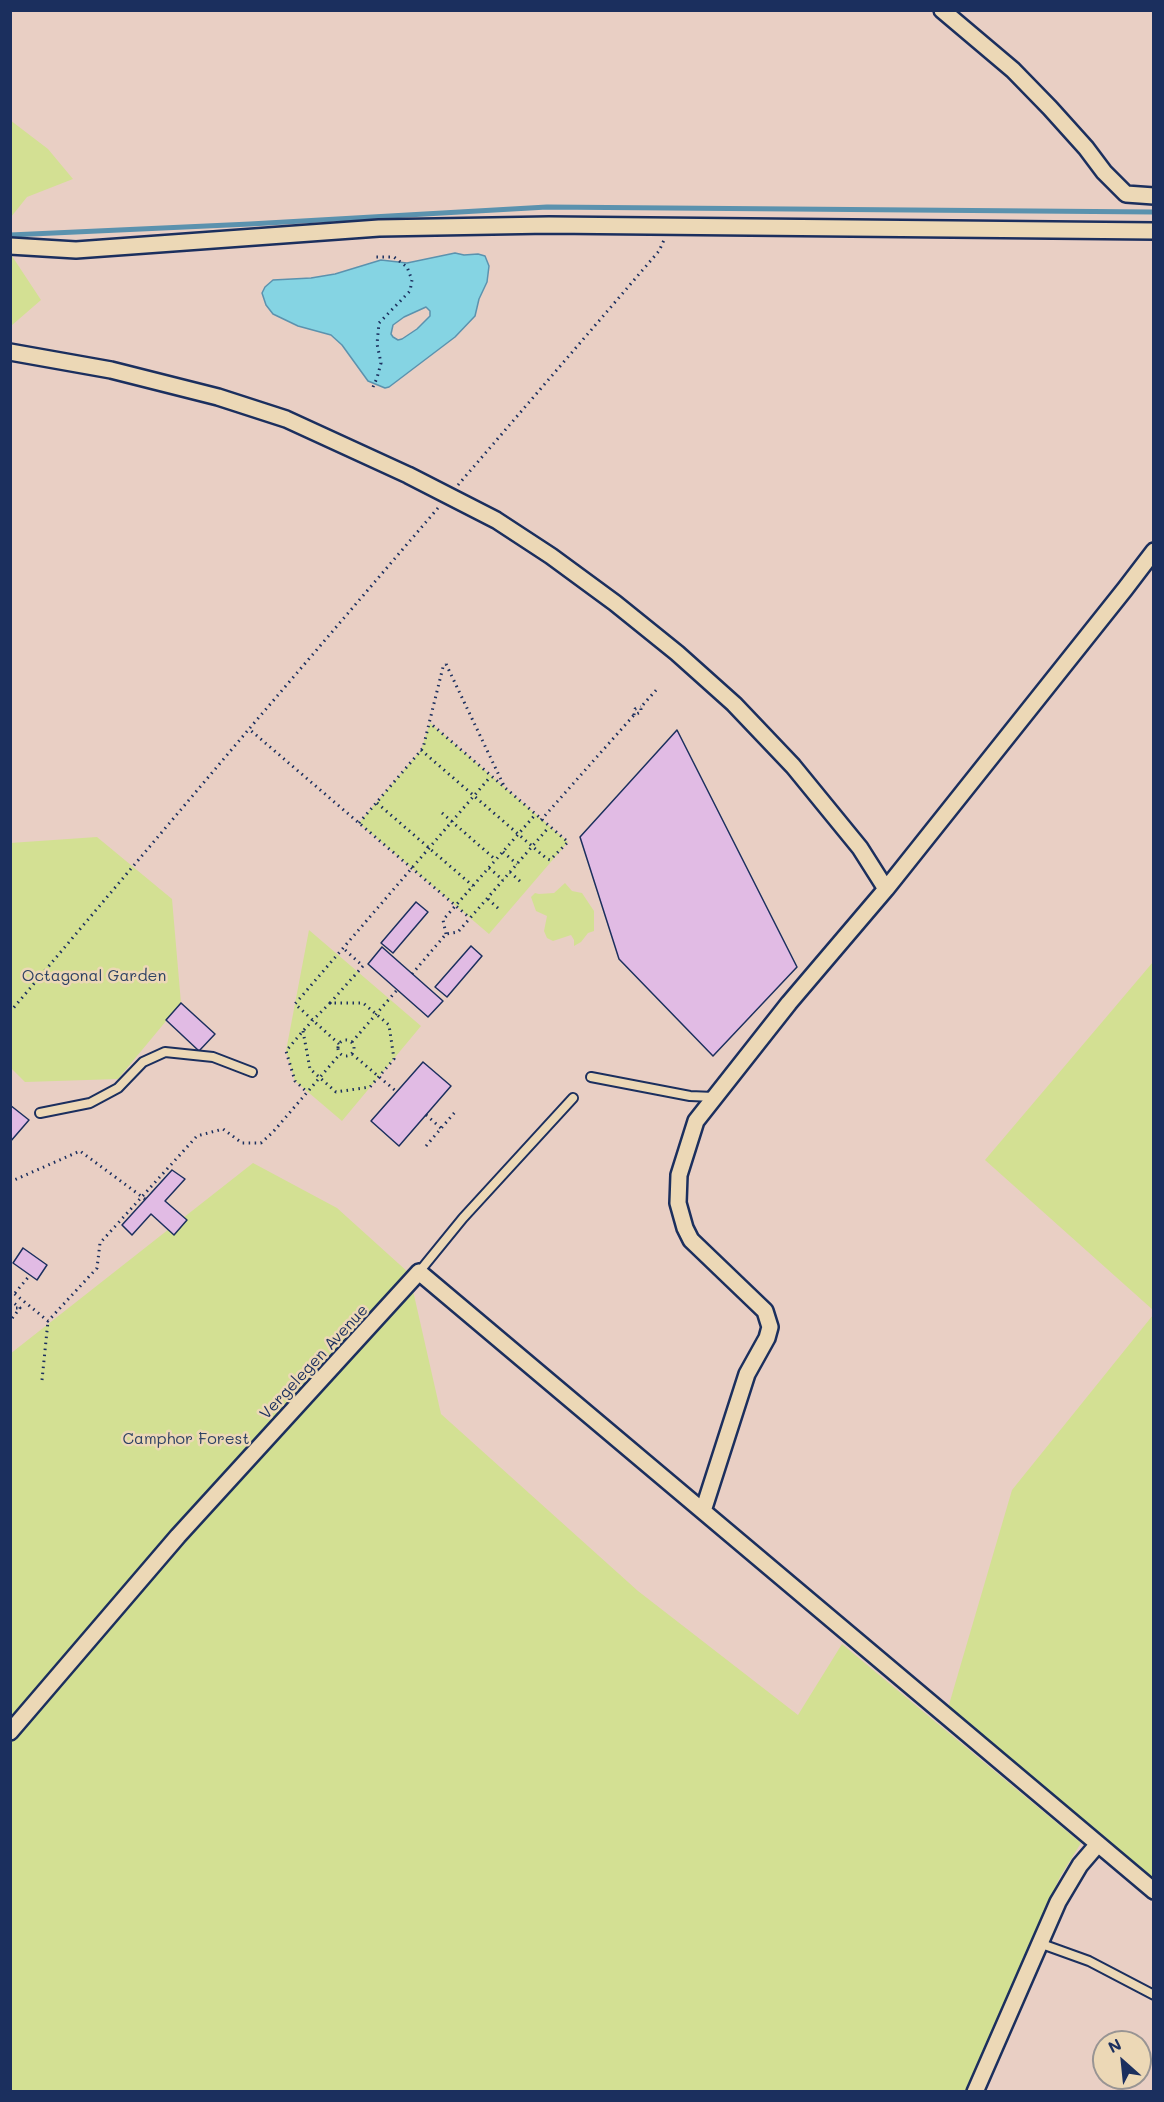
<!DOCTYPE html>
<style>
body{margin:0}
#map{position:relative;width:1164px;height:2102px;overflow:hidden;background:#e9cfc4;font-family:Mali,sans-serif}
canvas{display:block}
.frame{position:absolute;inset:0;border:12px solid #1b2f5e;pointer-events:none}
.north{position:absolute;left:1092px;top:2030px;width:60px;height:60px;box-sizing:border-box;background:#ecd8b6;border:2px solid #989493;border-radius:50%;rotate:333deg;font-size:16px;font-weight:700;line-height:24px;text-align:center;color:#1b2f5e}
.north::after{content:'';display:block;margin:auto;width:21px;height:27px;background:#1b2f5e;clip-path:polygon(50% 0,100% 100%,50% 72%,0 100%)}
</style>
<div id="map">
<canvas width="1164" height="2102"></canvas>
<div class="frame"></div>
<div class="north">N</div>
</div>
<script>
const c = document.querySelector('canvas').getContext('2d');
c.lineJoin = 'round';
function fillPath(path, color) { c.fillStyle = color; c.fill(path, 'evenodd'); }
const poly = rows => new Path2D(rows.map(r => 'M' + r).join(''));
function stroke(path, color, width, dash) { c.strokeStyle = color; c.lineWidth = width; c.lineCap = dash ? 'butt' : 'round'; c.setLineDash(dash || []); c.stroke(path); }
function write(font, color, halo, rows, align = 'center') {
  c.font = font + ' Mali,sans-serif'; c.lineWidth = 5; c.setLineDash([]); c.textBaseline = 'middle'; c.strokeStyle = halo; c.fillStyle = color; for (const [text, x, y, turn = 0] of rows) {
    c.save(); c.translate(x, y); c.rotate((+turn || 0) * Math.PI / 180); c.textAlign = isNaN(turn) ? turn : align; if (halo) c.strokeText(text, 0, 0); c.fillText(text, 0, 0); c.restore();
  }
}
fillPath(poly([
 [10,120,48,149,73,179,27,197,11,217],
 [10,253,41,300,11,326,10,326],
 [430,723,568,842,489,934,359,823,421,750],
 [97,837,172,899,181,1003,118,1079,25,1082,11,1068,10,843],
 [565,883,572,891,582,893,594,911,594,931,588,933,581,942,574,946,574,940,571,935,553,941,547,938,544,931,547,916,536,911,531,897,535,893,539,894,554,893],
 [309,930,421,1026,342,1121,295,1081,286,1051],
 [1153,962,1153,1310,985,1160],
 [253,1163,337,1208,409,1273,441,1414,638,1591,798,1715,842,1644,1081,1843,1060,1877,965,2091,11,2091,10,1354],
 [1153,1315,1153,1880,948,1708,1012,1490]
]), '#d3e093');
const water = poly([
 [455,253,464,255,478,254,485,256,489,266,487,282,479,299,475,316,455,337,389,387,385,388,368,381,342,345,331,335,298,326,273,314,266,305,262,293,265,287,273,280,311,278,335,274,381,260,407,263,455,253],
 [426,307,430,311,430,316,417,329,402,339,398,340,393,337,391,334,393,325,404,317,426,307]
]);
fillPath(water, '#85d4e3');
stroke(water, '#5b92ae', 1.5);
stroke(poly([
 [10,235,250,224,547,207,1154,212]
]), '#5b92ae', 5);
const building = poly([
 [677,730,797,967,713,1056,619,959,580,837,677,730],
 [416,902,428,912,393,953,381,943,416,902],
 [471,946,482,956,447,997,435,987,471,946],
 [382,947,443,1001,428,1017,368,964,382,947],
 [181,1003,215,1034,199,1051,166,1020,181,1003],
 [423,1062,451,1086,399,1146,371,1121,423,1062],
 [10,1105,29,1120,10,1142,10,1105],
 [172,1170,185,1179,165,1201,187,1220,174,1235,151,1214,132,1235,122,1225,172,1170],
 [23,1248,47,1265,37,1280,13,1263,23,1248]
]);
fillPath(building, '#e1bbe4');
stroke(building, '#1b2f5e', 1.5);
const service = poly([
 [591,1077,690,1096,714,1097],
 [40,1113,90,1103,118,1088,143,1062,165,1052,213,1057,252,1072],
 [419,1272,463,1218,573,1098],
 [1039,1943,1089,1961,1154,1995]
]);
const minor = poly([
 [942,10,1013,70,1050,108,1086,148,1104,172,1126,194,1154,196],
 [10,246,76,250,379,228,549,225,1154,231],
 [10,352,111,370,218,397,286,419,408,475,496,520,551,556,615,603,677,653,734,704,793,766,860,848,886,889,789,1003,696,1121,679,1175,678,1203,685,1228,691,1240,765,1311,770,1327,767,1338,747,1374,703,1511],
 [886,889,1125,589,1154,551],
 [10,1732,178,1536,419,1272,1154,1891],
 [975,2092,1058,1902,1080,1865,1098,1844]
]);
stroke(service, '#1b2f5e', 12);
stroke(minor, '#1b2f5e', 20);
stroke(poly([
 [373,387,377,378,381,363,377,344,379,323,410,291,412,280,407,267,394,257,373,257],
 [458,485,659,251,664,240],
 [438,508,249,729,470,918],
 [446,664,505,788],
 [634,715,635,709,641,707],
 [421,750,547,859,550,860,568,842,430,723],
 [377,803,473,886],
 [442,813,496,860],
 [541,820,634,715,641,712,641,707,658,688],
 [359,823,423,748,443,667,446,664],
 [503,852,517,864],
 [489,868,503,880],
 [510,872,523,884],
 [488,899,500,910],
 [446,934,443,920,535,815],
 [412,974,446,934,458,932,549,827],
 [330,1003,363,966,343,948],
 [10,1012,249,729],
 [303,1031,310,1069,336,1092,370,1087,394,1059,389,1025,363,1003,330,1003,313,1020,303,1031,286,1051,295,1081,307,1092],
 '338 1048a8 8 0 1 1 16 0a8 8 0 1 1-16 0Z',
 [352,1042,397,990],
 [339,1044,295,1004,491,776],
 [352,1054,397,1092],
 [426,1115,441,1128],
 [426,1146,455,1112],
 [10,1180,12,1181,80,1151,145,1199],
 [10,1290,48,1321,97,1268,100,1243,197,1136,223,1129,242,1143,261,1143,273,1132,340,1054],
 [15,1293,30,1275],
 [10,1300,20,1308,10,1321],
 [10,1308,18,1308],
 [42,1380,48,1321]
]), '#1b2f5e', 3, [1.5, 4.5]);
stroke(service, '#ecd8b6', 8);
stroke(minor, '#ecd8b6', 15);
write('16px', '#2d4163', '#ecd8b6', [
 ["Octagonal Garden",94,976],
 ["Camphor Forest",186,1439]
]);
write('16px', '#1b2f5e', '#ecd8b6', [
 ["Vergelegen Avenue",314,1362,-47]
]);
</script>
